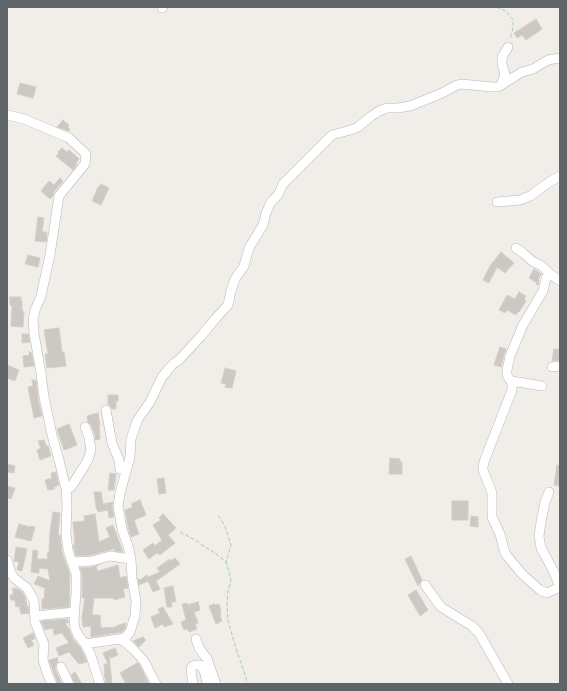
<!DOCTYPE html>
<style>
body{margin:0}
#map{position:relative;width:567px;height:691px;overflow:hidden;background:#f1ede8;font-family:"Varela Round",sans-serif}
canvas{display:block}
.frame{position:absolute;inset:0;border:8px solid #5f6468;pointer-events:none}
</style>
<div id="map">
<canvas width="567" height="691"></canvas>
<div class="frame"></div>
</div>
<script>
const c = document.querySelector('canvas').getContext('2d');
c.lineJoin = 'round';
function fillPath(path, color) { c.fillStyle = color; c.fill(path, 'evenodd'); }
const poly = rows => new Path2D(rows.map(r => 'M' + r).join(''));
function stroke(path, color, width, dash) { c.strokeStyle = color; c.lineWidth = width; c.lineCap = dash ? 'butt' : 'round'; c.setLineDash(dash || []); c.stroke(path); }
const building = poly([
 [536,19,542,29,526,40,522,35,517,38,514,33,536,19],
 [20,83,36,87,33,98,17,94,20,83],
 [63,120,69,125,68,127,70,130,68,131,57,127,63,120],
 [62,148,67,152,69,150,79,159,76,163,77,164,73,170,56,156,59,153,58,152,62,148],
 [60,178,63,181,54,192,53,196,50,199,41,191,49,181,54,185,60,178],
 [101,184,109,188,101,205,92,201,98,187,99,187,101,184],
 [38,217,44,218,42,232,47,232,46,242,35,241,38,217],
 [501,252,514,263,505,273,497,267,489,283,483,280,490,266,501,252],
 [28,255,40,258,38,267,25,264,28,255],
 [534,269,541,274,538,279,539,280,538,285,536,284,537,283,529,278,534,269],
 [519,292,526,296,524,300,526,301,519,312,518,311,516,315,507,310,505,313,499,310,507,295,515,299,519,292],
 [10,297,21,297,21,301,22,301,22,311,24,312,23,327,11,326,12,306,10,305,10,297],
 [59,328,62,352,64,352,66,366,47,368,45,354,48,354,44,330,59,328],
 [22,334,28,334,30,342,22,343,22,334],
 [500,347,506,349,504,355,501,367,494,365,500,347],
 [554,349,560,349,560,360,552,361,554,349],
 [29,352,31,352,34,366,24,367,23,356,30,355,29,352],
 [7,365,19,370,15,381,7,378,7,365],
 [225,368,236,371,232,388,225,387,226,384,221,383,225,368],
 [32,380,36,380,38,398,42,416,34,418,28,387,33,386,32,380],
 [108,395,118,395,118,401,116,401,116,409,112,409,110,406,108,404,108,395],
 [98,413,100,425,99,425,100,439,95,440,95,435,91,425,88,422,87,416,98,413],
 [69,424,77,445,64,450,57,429,69,424],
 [44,440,46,446,48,446,51,456,40,460,37,450,41,448,38,441,44,440],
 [390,458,400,459,400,462,402,462,402,474,389,474,390,458],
 [7,464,15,466,14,473,7,472,7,464],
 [557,465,560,466,560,486,554,485,557,465],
 [56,472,59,485,54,487,54,489,48,490,45,480,52,478,51,473,56,472],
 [110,473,116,474,114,490,108,490,110,473],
 [164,478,166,493,159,494,157,479,164,478],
 [7,486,15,488,11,499,7,498,7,486],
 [94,492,101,492,103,504,113,502,112,507,114,517,109,518,108,510,98,512,96,507,94,492],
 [140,500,146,515,134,520,139,534,131,537,128,527,125,510,133,507,131,504,140,500],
 [452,501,468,501,468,520,452,520,452,501],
 [53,512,60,513,58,535,60,535,62,552,70,575,69,607,42,609,42,599,44,599,45,588,34,584,38,576,50,581,48,569,39,568,39,573,31,572,33,550,38,551,37,559,48,559,47,553,49,553,50,532,53,512],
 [95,514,99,542,110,537,106,528,113,525,123,552,115,551,114,549,91,555,76,556,73,545,75,545,73,522,85,521,84,516,95,514],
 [163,514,176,528,168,535,175,543,160,555,157,553,149,559,143,550,153,543,155,546,162,540,153,525,161,520,159,518,163,514],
 [471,516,478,517,478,527,470,526,471,516],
 [19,524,30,527,30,526,35,527,31,541,15,537,19,524],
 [16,547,27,549,22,571,17,570,19,562,14,561,16,547],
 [411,556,422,580,418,586,405,559,411,556],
 [175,558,180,564,156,581,160,589,153,592,148,581,139,585,138,578,140,580,147,575,148,577,160,572,157,568,170,559,171,561,175,558],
 [99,565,96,567,98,571,118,565,120,578,126,576,128,588,123,589,125,597,114,600,113,598,94,598,92,615,100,615,101,628,116,627,116,626,125,623,126,625,125,629,122,632,91,637,91,626,83,627,82,617,85,598,82,598,82,574,80,568,92,567,99,565],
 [173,586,176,602,171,602,172,607,167,607,164,588,173,586],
 [13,588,18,589,22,592,25,596,27,606,28,606,29,613,21,614,19,606,16,607,15,600,11,600,10,595,13,595,13,588],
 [416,590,428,610,420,616,408,595,416,590],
 [198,602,200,610,194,612,198,623,195,624,197,629,189,632,188,629,184,630,181,622,186,620,182,604,187,603,187,605,198,602],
 [214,604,215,605,219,604,221,610,220,611,221,615,220,615,222,621,216,624,209,606,214,604],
 [163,607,173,624,164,627,163,624,155,628,151,617,160,613,158,609,163,607],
 [68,619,68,623,65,623,69,629,73,639,80,647,84,655,87,662,79,664,69,652,59,656,56,648,69,643,62,633,54,635,53,628,45,630,41,621,68,619],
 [33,633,35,639,31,640,34,645,28,648,23,638,33,633],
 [143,637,146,640,139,647,133,641,143,637],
 [115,648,118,655,111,658,109,655,112,684,106,684,104,673,105,673,104,664,108,664,103,653,115,648],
 [57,658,58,662,56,664,55,669,62,684,58,684,49,660,57,658],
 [137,663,139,664,149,684,126,684,120,673,137,663],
 [75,672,82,684,75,684,71,675,75,672]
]);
fillPath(building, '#ccc8c4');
stroke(building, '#d6cec6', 1);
const minor = poly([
 [162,8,163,7],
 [501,85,505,74,502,64,502,57,508,47],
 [7,115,24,119,69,138,86,154,85,164,59,196,50,255,41,296,35,310,33,319,34,333,41,373,44,397,52,435,59,460,66,489,67,504,66,534,68,550,76,574,76,593,74,620,75,628,78,635,85,644,119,639,125,642,133,649,144,661,156,684],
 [497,202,520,200,530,196,548,183,560,176],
 [516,248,523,253,532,261,542,266,550,274,546,278,543,291,523,325,510,356,507,370,507,375,512,383,512,390,485,459,483,466,483,470,492,493,492,517,500,534,505,553,508,557,522,574,540,590,547,593,560,587],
 [550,274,560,281],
 [552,367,560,366],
 [511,381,542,386],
 [106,410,112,443,119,460,120,469,126,470],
 [66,489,71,487,88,460,91,450,89,437,85,427],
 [549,492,545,502,541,522,539,536,541,548,554,572,560,588],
 [131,559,128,546,122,529,118,506,120,493,130,457,131,439,136,424,138,419,150,402,162,377,173,364,179,360,201,336,216,318,228,305,231,291,235,279,244,266,249,248,263,225,266,213,271,202,278,195,283,184,332,135,354,129,358,127,370,117,379,111,387,108,398,108,410,106,440,94,457,85,461,84,493,87,498,87,522,72,533,69,548,60,560,58],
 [7,560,11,573,14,578,27,588,34,601,35,622,44,644,43,660,47,673,52,684],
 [72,562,92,561,110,556,131,559,132,578,136,601,135,616,130,632,125,638,119,639],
 [425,585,441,607,472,626,479,633,508,684],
 [35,616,75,612],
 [196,639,199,648,207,659,216,684],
 [85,644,90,653,100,684],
 [61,667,69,684],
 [193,684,191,670,192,666,196,665,200,665,203,669,205,673,207,684]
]);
stroke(minor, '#b3b6ba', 10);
stroke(poly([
 [496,7,506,11,513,20,513,28,510,39],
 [218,516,221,519,226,529,231,545,226,562],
 [180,532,197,541,202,545,215,553,226,562,230,576,231,582,228,591,227,607,228,621,237,652,246,677,246,684]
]), '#a2d1a7', 1, [4, 2]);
stroke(minor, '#fff', 9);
</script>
